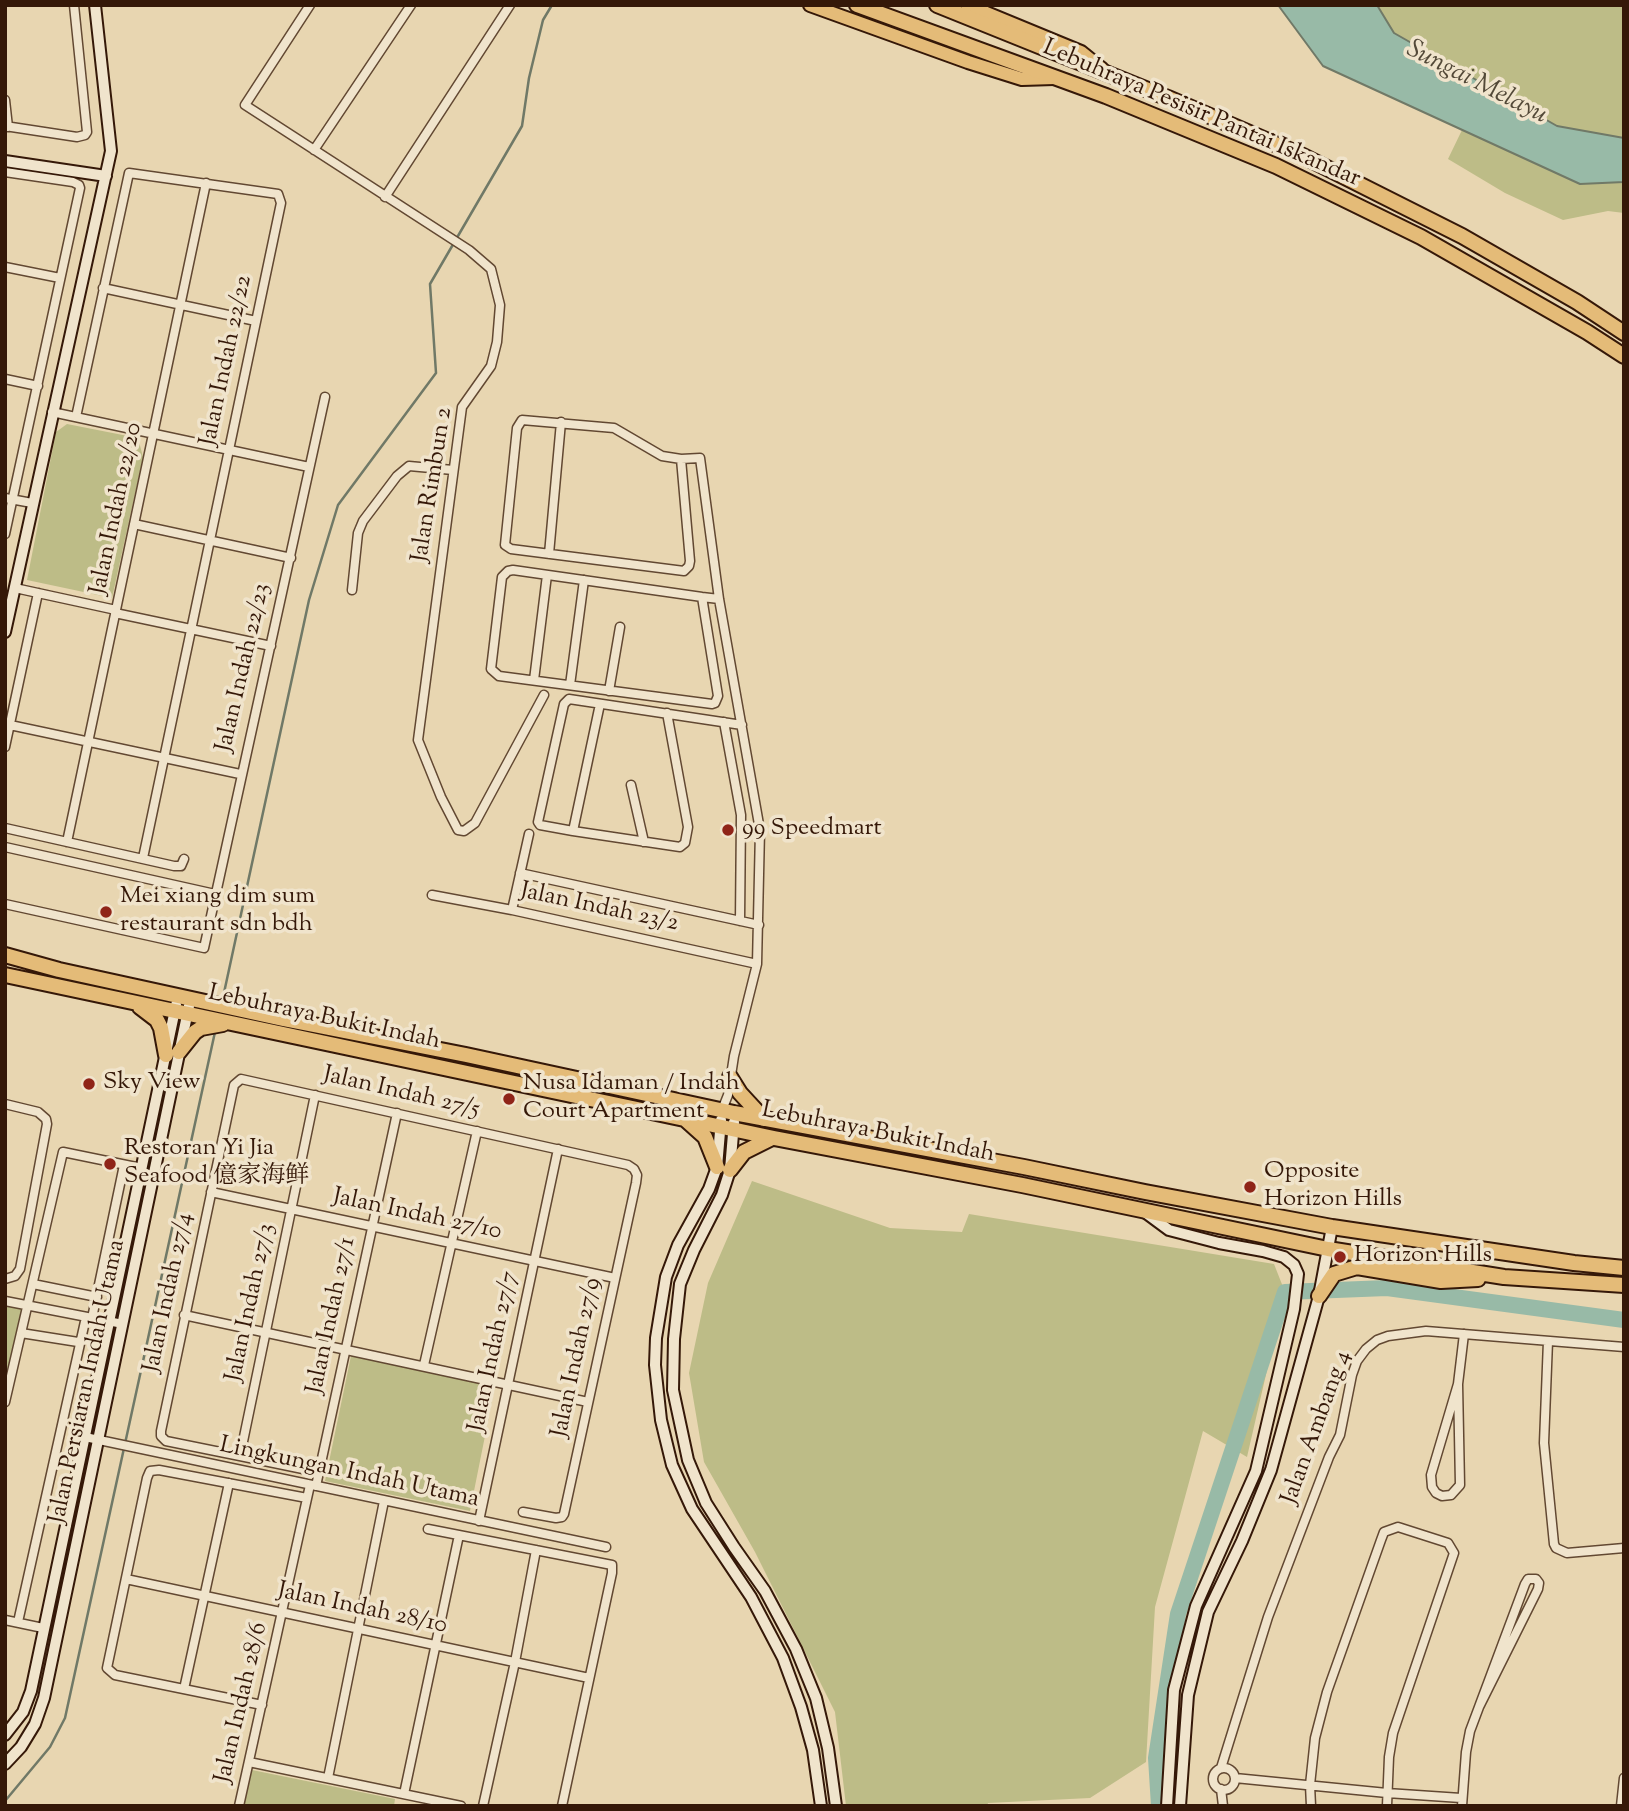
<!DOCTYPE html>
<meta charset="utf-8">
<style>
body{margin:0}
#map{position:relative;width:1629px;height:1811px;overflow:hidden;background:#e8d6b1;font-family:"Sorts Mill Goudy",serif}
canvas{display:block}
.frame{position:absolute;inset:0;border:7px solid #351808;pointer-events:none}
</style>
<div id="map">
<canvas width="1629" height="1811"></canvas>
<div class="frame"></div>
</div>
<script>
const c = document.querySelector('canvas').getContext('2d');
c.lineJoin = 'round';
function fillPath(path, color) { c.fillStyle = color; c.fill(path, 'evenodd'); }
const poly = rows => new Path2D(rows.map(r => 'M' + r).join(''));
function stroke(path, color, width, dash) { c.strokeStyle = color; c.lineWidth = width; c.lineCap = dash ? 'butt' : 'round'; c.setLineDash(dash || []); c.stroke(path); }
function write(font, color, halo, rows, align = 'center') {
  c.font = font + ' "Sorts Mill Goudy","Noto Serif SC",serif'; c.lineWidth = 7; c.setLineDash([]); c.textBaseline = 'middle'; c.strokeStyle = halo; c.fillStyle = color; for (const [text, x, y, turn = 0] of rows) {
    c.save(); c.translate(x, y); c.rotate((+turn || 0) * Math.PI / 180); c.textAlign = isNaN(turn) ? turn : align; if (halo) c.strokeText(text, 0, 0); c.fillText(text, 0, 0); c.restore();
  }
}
fillPath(poly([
 [1377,5,1624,5,1624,138,1557,126,1394,33],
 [1462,130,1580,184,1624,182,1624,213,1608,211,1563,220,1505,193,1448,159],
 [67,424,138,438,143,457,112,598,27,580,56,432],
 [752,1181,890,1228,962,1232,969,1214,1274,1264,1285,1292,1247,1457,1203,1431,1155,1607,1146,1762,1090,1798,988,1803,987,1806,846,1806,835,1712,755,1552,704,1462,689,1373,708,1283],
 [5,1301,28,1305,5,1401],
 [351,1356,495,1386,470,1511,325,1481],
 [252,1770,395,1799,394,1806,244,1806]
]), '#bdbc87');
const water = poly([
 [1278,5,1377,5,1394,33,1557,126,1624,138,1624,182,1580,184,1323,66,1278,5]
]);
fillPath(water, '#98baa7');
stroke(water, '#707967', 2);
stroke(poly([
 [222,1002,309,600,338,505,436,373,430,284,522,126,529,78,543,20,552,5],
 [5,1801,50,1747,65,1718,215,1032]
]), '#707967', 2.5);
stroke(poly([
 [1159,1806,1156,1758,1178,1614,1285,1292,1387,1288,1624,1320]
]), '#98baa7', 16);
const street = poly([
 [310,5,245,105,469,250,491,269,500,305,497,342,491,366,462,407,418,740,441,797,458,830,464,831,475,823,544,695],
 [5,100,8,127],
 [5,126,77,137,85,135,87,132,74,5],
 [314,150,411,5],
 [5,172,73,182,79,185,80,188,5,534],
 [385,197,510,5],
 [5,267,60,278],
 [103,288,256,321],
 [5,379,38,386],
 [52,412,309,467],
 [76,417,129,173,278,194,281,203,143,858],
 [681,459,690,561,689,566,684,571,511,549,505,545,517,428,522,420,614,428,662,456,681,459,700,458,719,599,760,830,757,964,734,1056,728,1095,722,1110],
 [5,498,32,503],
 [134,524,291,558],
 [549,554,561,422],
 [15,588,116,610],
 [352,590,358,533,363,521,397,476,409,466,453,470],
 [702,597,718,696,715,703,712,704,499,676,491,669,502,577,508,571,513,570,702,597,719,599],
 [115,613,271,646],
 [534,680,547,575],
 [570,685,584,580],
 [609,691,620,627],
 [600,704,573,831,680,847,685,843,688,827,667,713],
 [724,722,741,815,740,921],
 [10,725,240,774],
 [5,747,38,593],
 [631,785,644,842],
 [5,828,174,866,181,866,184,859],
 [573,831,540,825,538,822,564,704,569,699,742,725],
 [67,842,206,183],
 [5,847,215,894],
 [520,873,759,925],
 [432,895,512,910,757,964],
 [5,904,204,948,325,397],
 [512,910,529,834],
 [5,1104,38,1112,46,1119,47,1124,20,1269,15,1276,5,1279],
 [211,1192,615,1278],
 [33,1284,97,1297],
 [5,1301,123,1324],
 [184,1315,588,1402],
 [92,1318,124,1165],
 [21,1333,78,1342],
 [1548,1341,1544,1443,1554,1544,1556,1548,1567,1553,1624,1548],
 [424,1365,477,1131],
 [1458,1384,1460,1485,1451,1495,1442,1496,1436,1493,1432,1487,1431,1475,1458,1384,1464,1334],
 [5,1402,63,1152,141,1168],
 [85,1437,606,1547],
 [240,1456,166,1441,161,1436,161,1431,234,1085,241,1079,628,1165,634,1169,637,1175,636,1183,564,1514,562,1517,556,1518,523,1512],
 [303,1469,240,1456,315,1095],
 [316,1486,397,1113],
 [479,1521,558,1149],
 [428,1529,612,1565,612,1573,562,1806],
 [126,1579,589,1678],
 [5,1620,43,1628],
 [18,1622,86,1317],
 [184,1689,229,1483],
 [262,1705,115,1675,107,1668,147,1478,150,1471,159,1470,307,1498],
 [249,1762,461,1806],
 [1221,1768,1268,1617,1329,1457,1340,1435,1352,1375,1357,1361,1366,1349,1377,1340,1388,1336,1426,1331,1624,1347],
 '1213 1779a11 11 0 1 1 22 0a11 11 0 1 1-22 0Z',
 [328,1778,384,1501],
 [1235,1778,1387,1793,1461,1798],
 [1221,1789,1223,1806],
 [404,1794,459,1535],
 [239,1806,310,1485],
 [483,1806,515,1662,536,1550],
 [1311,1806,1310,1785,1315,1738,1327,1692,1381,1540,1384,1532,1398,1527,1448,1543,1454,1553,1393,1733,1389,1757,1387,1806],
 [1462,1806,1466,1752,1470,1731,1479,1707,1538,1589,1539,1583,1536,1579,1528,1579,1525,1584,1479,1707],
 [1621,1806,1624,1778]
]);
const secondary = poly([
 [5,161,106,176],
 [5,632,111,151,95,5],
 [721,1120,717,1167,709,1189,678,1245,666,1277,656,1338,655,1365,661,1420,672,1465,692,1509,751,1597,783,1658,801,1707,813,1750,821,1806],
 [734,1122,730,1170,722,1195,694,1250,680,1284,674,1339,673,1390,688,1460,706,1503,734,1547,765,1591,796,1649,816,1698,828,1748,836,1806],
 [1146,1213,1169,1230,1219,1243,1263,1251,1284,1257,1294,1265,1298,1274,1294,1309,1256,1471,1196,1606,1174,1690,1167,1806],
 [5,1735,23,1712,31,1691,176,1005],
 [5,1764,21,1747,35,1724,44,1698,189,1006],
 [1180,1806,1188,1695,1208,1612,1242,1541,1271,1470,1319,1296,1332,1227]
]);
const primary = poly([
 [810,5,968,62,1022,79,1054,78],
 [967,5,1081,52,1102,69]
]);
const highway = poly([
 [857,5,1106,96,1276,166,1421,237,1587,332,1624,356],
 [937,5,1168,98,1303,156,1462,236,1577,302,1624,333],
 [5,955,59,970,283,1019,466,1055,734,1113,1024,1167,1145,1192,1332,1227,1574,1263,1624,1268],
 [5,975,774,1138,1022,1185,1328,1249,1504,1277,1624,1285],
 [140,1007,157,1020,161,1028,166,1055],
 [179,1052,195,1032,201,1028,223,1024],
 [730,1077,740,1093,764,1119],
 [686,1120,705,1137,717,1167],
 [730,1170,744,1152,772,1138],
 [1319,1296,1334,1274,1357,1267,1441,1281,1478,1279]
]);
stroke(street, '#624832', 11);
stroke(secondary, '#351808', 14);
stroke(primary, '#351808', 16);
stroke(highway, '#351808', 18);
stroke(street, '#f0e4cc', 8);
stroke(secondary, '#f0e4cc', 10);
stroke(primary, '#e4bb78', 12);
stroke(highway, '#e4bb78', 14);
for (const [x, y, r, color] of [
 [728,830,7,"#8f2418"],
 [106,912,7,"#8f2418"],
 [89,1084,7,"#8f2418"],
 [509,1099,7,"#8f2418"],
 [110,1164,7,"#8f2418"],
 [1250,1187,7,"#8f2418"],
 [1340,1257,7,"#8f2418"]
]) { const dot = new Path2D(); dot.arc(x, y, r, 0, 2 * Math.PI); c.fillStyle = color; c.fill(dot); stroke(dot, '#f0e4cc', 2.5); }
write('24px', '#351808', '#f0e4cc', [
 ["Lebuhraya Pesisir Pantai Iskandar",1201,115,23],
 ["Jalan Indah 22/22",228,361,-78],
 ["Jalan Rimbun 2",434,485,-81],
 ["Jalan Indah 22/20",118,509,-78],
 ["Jalan Indah 22/23",245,668,-77],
 ["Jalan Indah 23/2",599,909,12],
 ["Lebuhraya Bukit Indah",324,1019,12],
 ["Jalan Indah 27/5",401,1094,13],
 ["Lebuhraya Bukit Indah",878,1134,11],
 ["Jalan Indah 27/10",417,1216,12],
 ["Jalan Indah 27/4",170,1293,-78],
 ["Jalan Indah 27/3",252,1303,-78],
 ["Jalan Indah 27/1",333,1316,-78],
 ["Jalan Indah 27/7",495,1352,-78],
 ["Jalan Indah 27/9",578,1358,-78],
 ["Jalan Persiaran Indah Utama",89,1382,-78],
 ["Jalan Ambang 4",1318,1428,-70],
 ["Lingkungan Indah Utama",349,1474,12],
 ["Jalan Indah 28/10",362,1610,12],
 ["Jalan Indah 28/6",243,1703,-77]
]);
write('24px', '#351808', '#f0e4cc', [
 ["99 Speedmart",742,830],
 ["Mei xiang dim sum",120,898],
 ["restaurant sdn bdh",120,926],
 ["Sky View",103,1084],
 ["Nusa Idaman / Indah",523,1085],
 ["Court Apartment",523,1113],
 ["Restoran Yi Jia",124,1150],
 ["Seafood 億家海鲜",124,1178],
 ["Opposite",1264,1173],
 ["Horizon Hills",1264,1201],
 ["Horizon Hills",1354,1257]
], 'left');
write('italic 26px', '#534938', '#f0e4cc', [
 ["Sungai Melayu",1476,84,27]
]);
</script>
